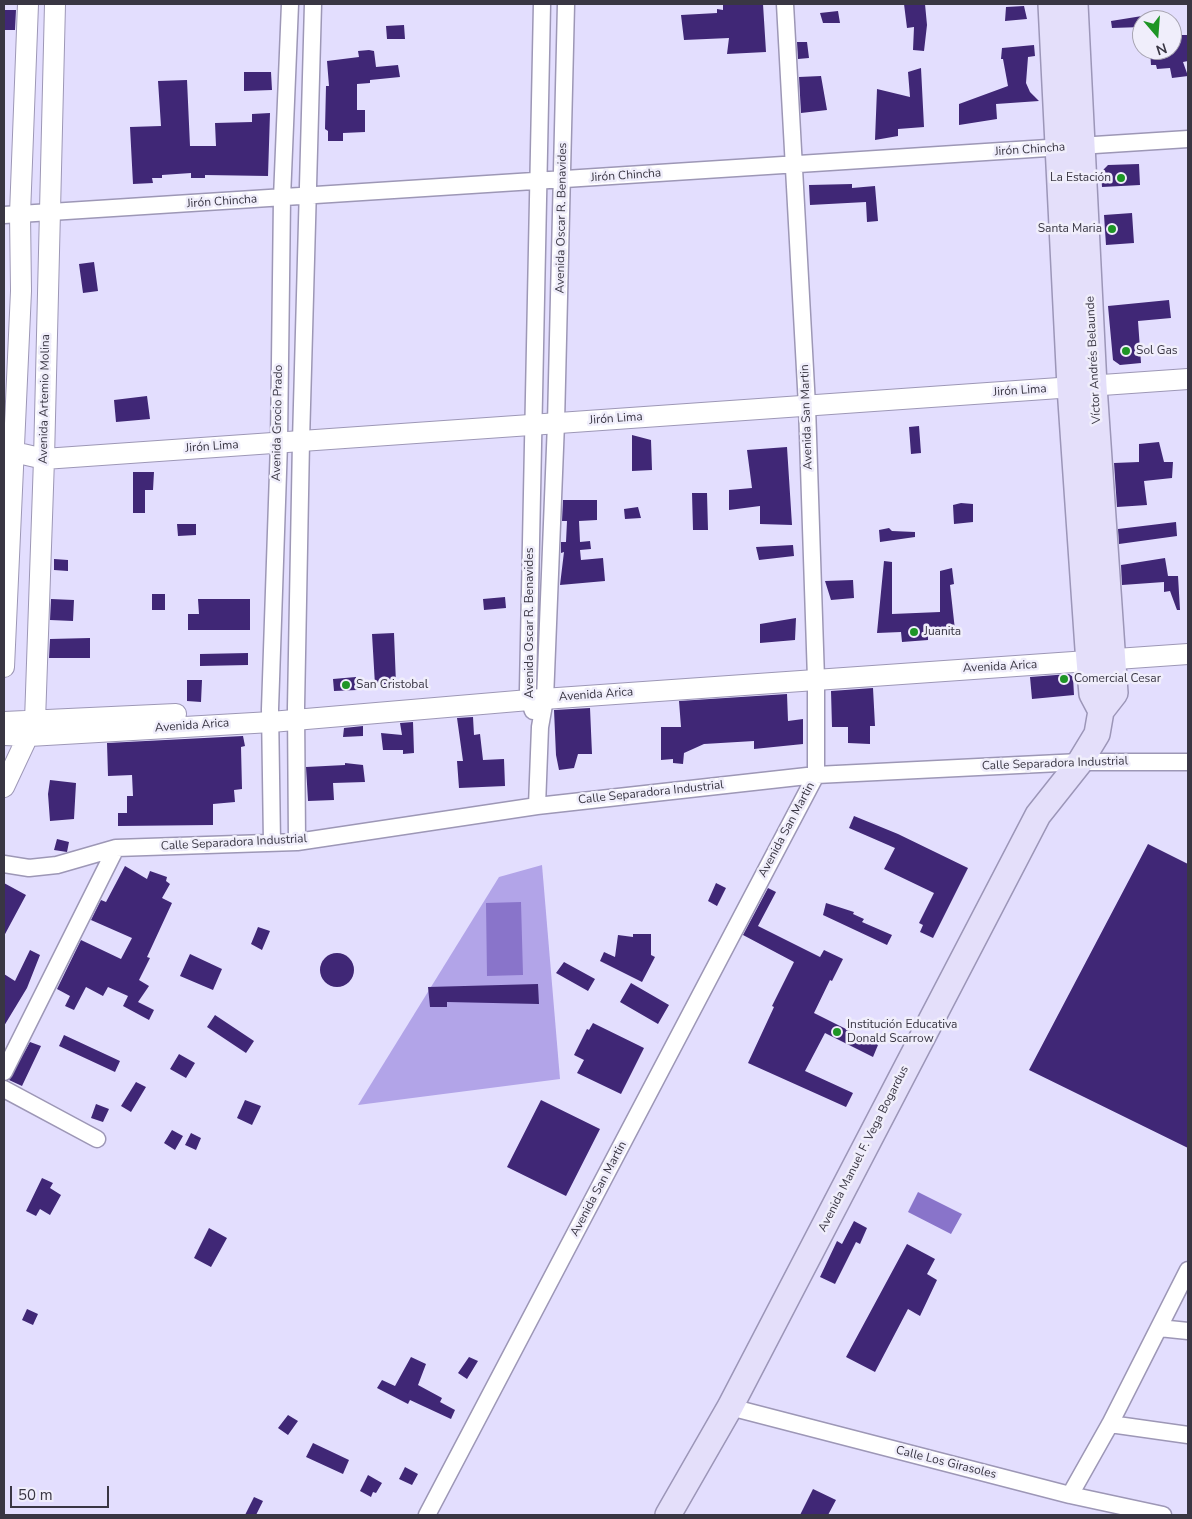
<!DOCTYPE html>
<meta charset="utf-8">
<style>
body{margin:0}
#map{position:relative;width:1192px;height:1519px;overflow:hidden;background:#e3defe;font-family:"Nunito Sans",sans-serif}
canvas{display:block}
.frame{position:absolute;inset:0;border:5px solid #393643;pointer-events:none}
.north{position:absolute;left:1132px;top:10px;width:50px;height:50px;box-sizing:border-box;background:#f0eefb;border:1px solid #a7a4b1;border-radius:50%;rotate:162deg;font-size:14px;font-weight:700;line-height:20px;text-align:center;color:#393643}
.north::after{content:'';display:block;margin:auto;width:18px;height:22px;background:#1e9525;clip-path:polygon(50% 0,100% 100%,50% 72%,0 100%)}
.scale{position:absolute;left:10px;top:1486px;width:99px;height:22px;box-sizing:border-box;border:2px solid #393643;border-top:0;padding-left:6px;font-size:15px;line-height:18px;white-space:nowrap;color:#393643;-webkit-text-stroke:4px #f0eefb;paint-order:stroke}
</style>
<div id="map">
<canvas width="1192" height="1519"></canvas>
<div class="frame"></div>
<div class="north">N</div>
<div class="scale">50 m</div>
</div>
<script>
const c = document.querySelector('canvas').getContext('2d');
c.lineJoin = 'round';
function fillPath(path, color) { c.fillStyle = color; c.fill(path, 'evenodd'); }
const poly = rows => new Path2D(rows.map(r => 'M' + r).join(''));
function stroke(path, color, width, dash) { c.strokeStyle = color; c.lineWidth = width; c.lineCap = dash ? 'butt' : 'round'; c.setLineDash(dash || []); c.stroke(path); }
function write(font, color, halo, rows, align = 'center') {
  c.font = font + ' "Nunito Sans",sans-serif'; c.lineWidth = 5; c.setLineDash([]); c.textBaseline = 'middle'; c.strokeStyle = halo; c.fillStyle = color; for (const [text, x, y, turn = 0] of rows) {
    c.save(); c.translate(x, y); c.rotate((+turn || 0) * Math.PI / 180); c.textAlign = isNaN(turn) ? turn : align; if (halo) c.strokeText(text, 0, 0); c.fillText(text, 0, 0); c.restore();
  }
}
fillPath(poly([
 [542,865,560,1079,358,1105,499,877]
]), '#b2a4e8');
fillPath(poly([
 [521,902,523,975,487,976,486,903],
 [918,1192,962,1214,951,1234,908,1212]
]), '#8974ca');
fillPath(poly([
 [723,4,763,4,766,52,727,54,729,38,684,40,681,15,717,13,717,9,723,10],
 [904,4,925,4,927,25,924,51,913,50,914,27,907,28],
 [1024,6,1027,19,1005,21,1006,7],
 [4,10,16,10,15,30,4,30],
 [838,11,840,23,823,23,820,13],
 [1142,16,1142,27,1112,28,1111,21],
 [404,25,405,39,387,39,386,26],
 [1172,35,1187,35,1188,61,1183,62,1188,76,1172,78,1170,68,1157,69,1156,65,1151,65,1150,50,1172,50],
 [797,42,807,42,809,58,798,59],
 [1034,45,1035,56,1028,57,1026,83,1030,92,1039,101,996,104,997,119,959,125,959,104,1008,86,1003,59,1001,59,1002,48],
 [369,50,374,51,376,67,398,65,400,77,370,80,370,83,357,84,357,110,365,110,365,132,343,133,343,141,328,141,328,131,325,129,326,86,329,86,327,61,359,57,358,51],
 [921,68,924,127,898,129,898,136,875,140,877,89,910,97,908,72],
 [244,72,271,72,272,90,244,91],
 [821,76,827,110,801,113,799,77],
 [187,80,190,146,216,146,215,123,252,122,252,114,270,113,268,176,205,175,205,178,191,178,191,173,162,175,162,178,152,178,153,183,133,184,130,127,161,126,158,81],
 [1139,164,1140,185,1102,187,1101,172,1108,165],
 [852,184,852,188,875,186,878,221,867,222,866,202,810,205,809,185],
 [1132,213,1134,243,1106,245,1104,215],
 [94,262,98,291,83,293,79,264],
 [1169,300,1171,318,1138,321,1141,363,1120,365,1113,360,1108,306],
 [147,396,150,419,116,422,114,400],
 [919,426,921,453,911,454,909,427],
 [632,435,651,440,652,470,632,471],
 [1159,442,1164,462,1173,462,1172,478,1144,481,1147,505,1117,507,1114,463,1139,462,1139,444],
 [787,447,792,525,760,524,760,506,729,510,729,490,752,488,747,450],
 [133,472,154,472,153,490,145,490,145,513,133,513],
 [692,493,707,493,708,530,693,530],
 [563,500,597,500,597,520,579,521,580,542,590,541,591,549,580,550,581,560,603,558,605,581,560,585,564,552,561,553,561,542,566,542,567,521,562,521],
 [961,503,973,504,973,522,954,524,953,505],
 [638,507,641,518,625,519,624,509],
 [1176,522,1177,536,1119,544,1118,529],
 [177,524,196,524,196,535,178,536],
 [889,528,892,531,915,532,915,537,880,542,879,530],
 [793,545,794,556,759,560,756,547],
 [1165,558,1168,576,1178,576,1180,610,1177,610,1170,591,1164,592,1164,582,1122,585,1121,565],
 [54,559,68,560,68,571,54,570],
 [884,561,892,562,892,614,940,612,940,571,952,568,954,584,950,585,955,630,928,634,928,640,902,642,901,632,877,633],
 [853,580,854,598,831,600,825,581],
 [152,594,165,594,165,610,152,610],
 [505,597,506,608,484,610,483,599],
 [51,599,74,600,73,621,50,620],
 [198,599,250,599,250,630,188,630,188,614,199,614],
 [796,618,795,640,760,643,760,624],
 [394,633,396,684,375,685,372,634],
 [90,638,90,658,49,658,50,639],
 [248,653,248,665,200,666,200,654],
 [1069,674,1073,677,1074,695,1032,699,1030,677],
 [356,677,357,690,334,691,333,679],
 [187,680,202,680,201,702,187,701],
 [873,688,875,726,870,726,870,744,848,743,848,727,832,727,831,691],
 [787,694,788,721,803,719,803,744,754,749,754,741,704,744,684,753,683,764,673,763,673,759,661,760,661,727,681,727,679,701],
 [590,708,592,754,578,754,574,768,559,770,556,755,554,710],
 [473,717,474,735,480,734,483,760,504,759,505,786,459,788,457,761,463,761,457,718],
 [413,722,414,753,403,754,403,750,383,750,381,733,402,735,400,723],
 [363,726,363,736,343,737,344,728],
 [243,736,245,746,241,747,242,789,234,790,235,802,213,804,213,825,118,826,118,813,127,813,127,796,133,796,132,775,108,776,107,743],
 [345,763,363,765,365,782,333,783,334,800,308,801,306,767,345,765],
 [50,780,76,783,74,819,50,821,48,794],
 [854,816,898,834,968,868,933,938,920,932,923,925,919,923,934,893,884,869,895,848,849,828],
 [57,839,69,842,67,852,54,850],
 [1148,844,1188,864,1188,1148,1029,1070],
 [125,866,147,879,150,871,167,877,166,881,170,884,162,898,172,903,147,957,150,958,139,980,149,986,138,1002,154,1010,149,1020,123,1006,128,996,108,987,103,996,86,987,74,1010,65,1006,70,996,57,989,81,940,121,959,132,938,91,920,101,900,106,902],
 [4,883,26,895,4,936],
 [716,883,726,888,717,906,708,901],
 [768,888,776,892,758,926,820,957,824,950,843,959,832,981,830,980,814,1013,878,1045,873,1057,825,1033,805,1071,853,1093,846,1107,748,1063,774,1007,772,1006,794,962,743,935],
 [826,903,854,912,853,914,864,919,862,922,892,935,887,945,823,915],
 [258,927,270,931,262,950,251,944],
 [633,934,651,934,651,955,655,957,642,982,600,961,604,952,615,957,618,935,633,937],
 [30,950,40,955,27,988,4,1026,4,974,15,981],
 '320 970a17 17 0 1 1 34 0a17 17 0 1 1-34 0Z',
 [190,954,222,969,213,990,180,976],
 [564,962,595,979,588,991,556,973],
 [631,983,669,1005,658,1024,620,1002],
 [538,984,539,1004,447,1002,447,1007,430,1007,428,987],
 [215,1015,254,1041,246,1053,207,1027],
 [593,1023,644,1048,621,1094,577,1073,584,1060,574,1055,587,1029,589,1030],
 [64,1035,120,1061,115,1072,59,1046],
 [30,1042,41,1046,22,1086,9,1080],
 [179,1054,195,1063,186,1078,170,1069],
 [136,1082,146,1087,131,1112,121,1106],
 [245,1100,261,1106,252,1125,237,1118],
 [541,1100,600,1129,566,1196,507,1167],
 [96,1104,109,1109,103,1122,91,1118],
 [172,1130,183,1136,175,1150,164,1143],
 [191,1133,201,1138,196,1150,185,1145],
 [42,1178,53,1183,50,1188,61,1195,50,1215,40,1209,36,1216,26,1211],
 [854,1221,867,1228,860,1244,856,1242,835,1284,820,1277,837,1241,842,1244],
 [209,1228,227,1238,211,1267,194,1258],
 [907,1244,935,1259,927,1274,937,1280,920,1316,908,1309,875,1372,846,1357],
 [27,1309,38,1314,33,1325,22,1320],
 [411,1357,426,1364,418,1385,442,1398,440,1402,455,1410,451,1419,410,1400,408,1404,377,1388,382,1380,395,1386],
 [469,1357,478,1361,467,1379,458,1373],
 [288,1415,298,1421,288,1435,278,1428],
 [313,1443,349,1460,343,1474,306,1457],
 [405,1467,418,1474,412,1485,399,1479],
 [368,1475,382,1483,376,1493,373,1492,371,1497,360,1491],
 [813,1489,836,1500,828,1515,800,1515],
 [254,1497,263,1501,256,1515,245,1515]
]), '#402776');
const minor = poly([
 [4,215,1188,139],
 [533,711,529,700,528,689,542,4],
 [537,806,540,727,545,699,556,423,566,4],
 [297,842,296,707,301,441,313,4],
 [272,843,270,709,279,443,282,198,290,4],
 [4,864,29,868,57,865,116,848,297,842,537,806,816,775,1080,762,1188,762],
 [4,1072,116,848],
 [4,1089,97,1139],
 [1159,1328,1188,1331],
 [730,1407,1070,1495,1163,1515],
 [1110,1424,1188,1435],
 [1070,1495,1110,1424,1188,1270],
 [427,1515,816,775,816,679,807,406,785,4]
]);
const tertiary = poly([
 [4,453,14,452,44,459,1188,379],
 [4,667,21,291,20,214,28,4],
 [4,722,176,714],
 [4,735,29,736,271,722,529,700,1188,654],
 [4,787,35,721,44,459,55,4]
]);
const primary = poly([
 [1051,4,1070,387,1088,649,1092,694,1101,711],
 [668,1515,730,1407,1038,815,1080,762,1097,734,1101,711,1115,693,1094,386,1075,4]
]);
stroke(minor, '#9d97b6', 19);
stroke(tertiary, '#9d97b6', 22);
stroke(primary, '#9c96b8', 28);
stroke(minor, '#fff', 16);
stroke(tertiary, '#fff', 20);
stroke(primary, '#e4dffa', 25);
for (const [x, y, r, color] of [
 [1121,178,5,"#1e9525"],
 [1112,229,5,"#1e9525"],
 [1126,351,5,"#1e9525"],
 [914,632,5,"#1e9525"],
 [1064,679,5,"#1e9525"],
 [346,685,5,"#1e9525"],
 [837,1032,5,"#1e9525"]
]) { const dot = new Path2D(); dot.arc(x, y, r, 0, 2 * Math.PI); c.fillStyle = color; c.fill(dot); stroke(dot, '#f0eefb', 2); }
write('12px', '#393643', '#f0eefb', [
 ["Jirón Chincha",1030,150,-4],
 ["Jirón Chincha",626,176,-4],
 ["Jirón Chincha",222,202,-4],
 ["Avenida Oscar R. Benavides",562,218,-89],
 ["Víctor Andrés Belaunde",1094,360,-93],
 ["Jirón Lima",1020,391,-4],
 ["Avenida Artemio Molina",45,399,-89],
 ["Avenida San Martin",807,417,-92],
 ["Jirón Lima",616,419,-4],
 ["Avenida Grocio Prado",278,423,-89],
 ["Jirón Lima",212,447,-4],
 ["Avenida Oscar R. Benavides",530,623,-90],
 ["Avenida Arica",1000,667,-3],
 ["Avenida Arica",596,695,-4],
 ["Avenida Arica",192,726,-4],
 ["Calle Separadora Industrial",1055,764,-2],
 ["Calle Separadora Industrial",651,793,-6],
 ["Avenida San Martin",787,830,-62],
 ["Calle Separadora Industrial",234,843,-3],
 ["Avenida Manuel F. Vega Bogardus",864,1149,-63],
 ["Avenida San Martin",599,1189,-62],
 ["Calle Los Girasoles",946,1463,14]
]);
write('12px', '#393643', '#f0eefb', [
 ["La Estación",1111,178,"right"],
 ["Santa Maria",1102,229,"right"],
 ["Sol Gas",1136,351],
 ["Juanita",924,632],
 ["Comercial Cesar",1074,679],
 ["San Cristobal",356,685],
 ["Institución Educativa",847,1025],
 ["Donald Scarrow",847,1039]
], 'left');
</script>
